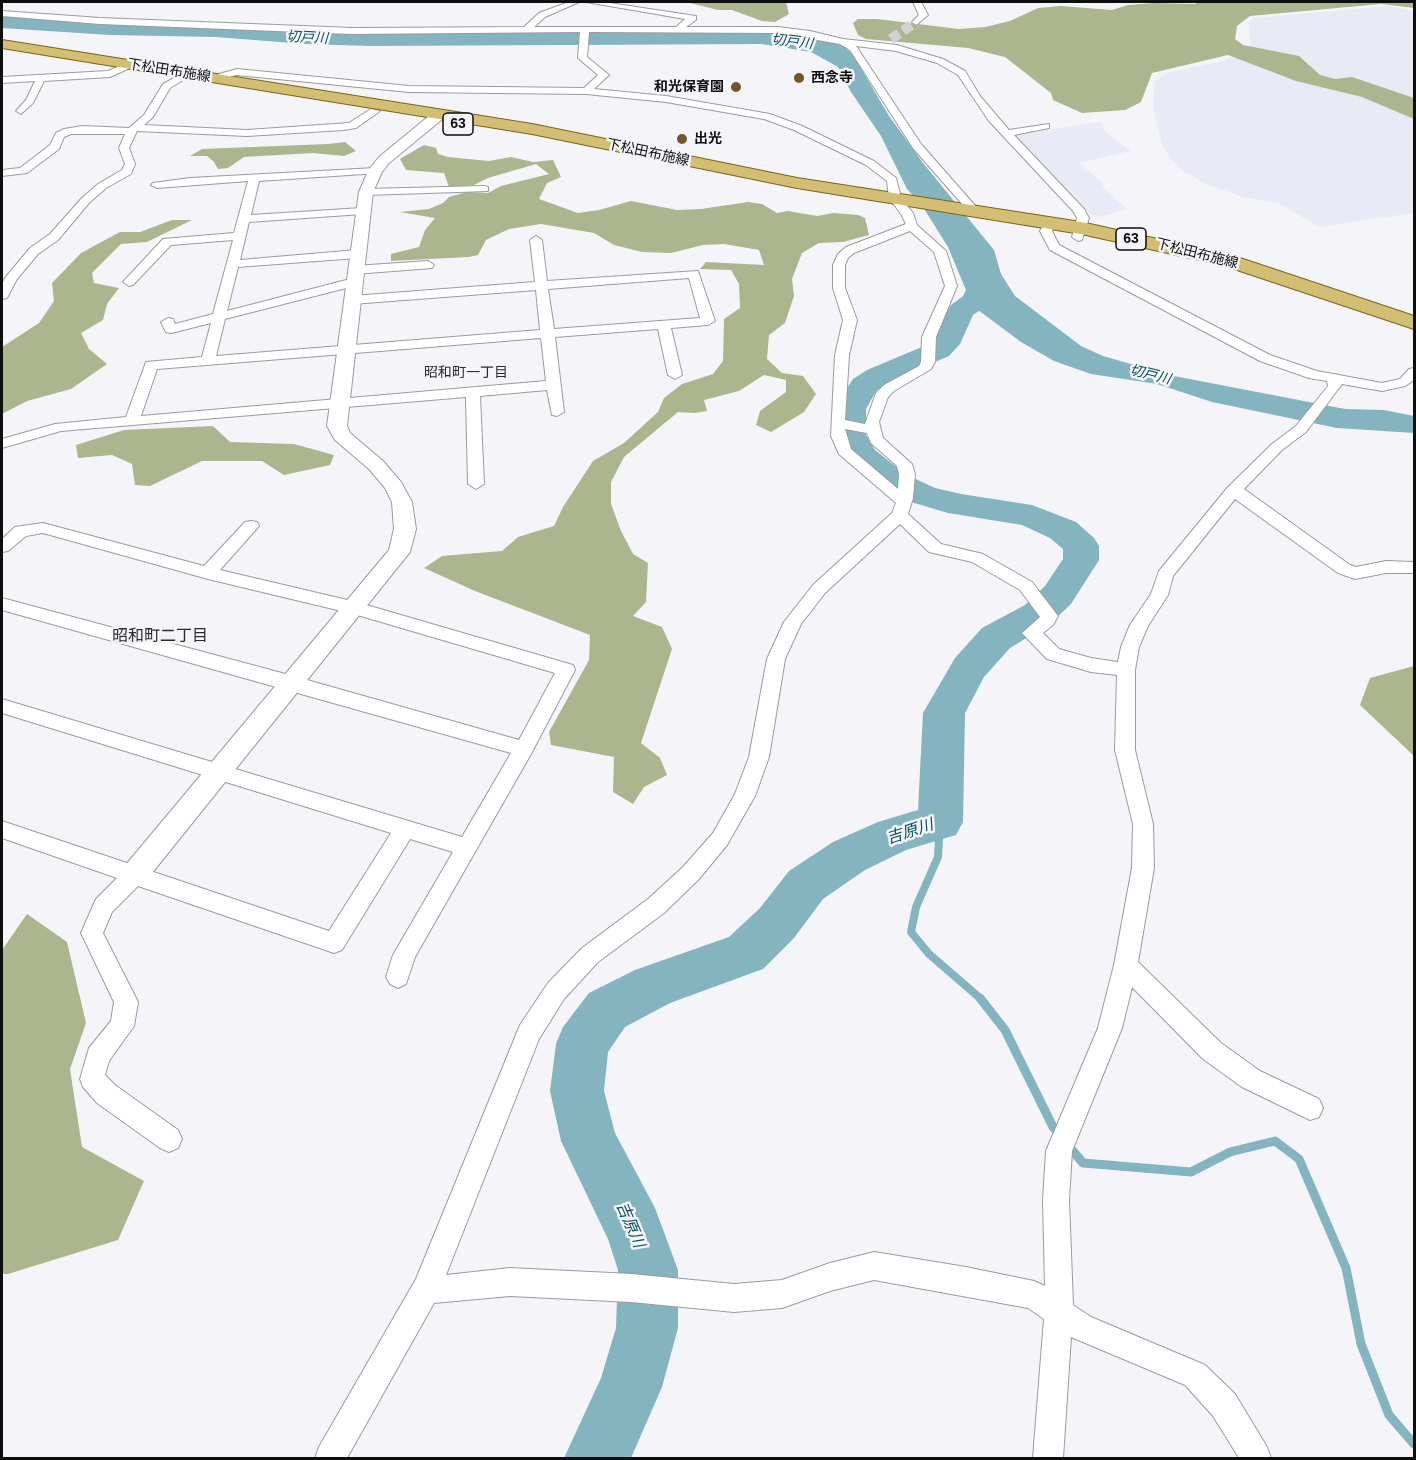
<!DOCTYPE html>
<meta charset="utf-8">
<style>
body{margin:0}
#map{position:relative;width:1416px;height:1460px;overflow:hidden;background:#f5f5f9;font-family:Arial,sans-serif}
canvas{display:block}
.frame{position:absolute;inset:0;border:3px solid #0e0e0f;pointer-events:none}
</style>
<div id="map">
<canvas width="1416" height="1460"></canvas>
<div class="frame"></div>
</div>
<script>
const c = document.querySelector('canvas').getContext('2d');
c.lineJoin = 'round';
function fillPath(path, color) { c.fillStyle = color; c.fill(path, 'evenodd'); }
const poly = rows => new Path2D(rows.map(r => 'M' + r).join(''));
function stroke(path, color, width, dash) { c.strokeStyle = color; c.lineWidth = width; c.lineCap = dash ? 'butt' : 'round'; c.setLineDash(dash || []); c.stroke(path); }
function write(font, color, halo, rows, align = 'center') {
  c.font = font + ' Arial,"Noto Sans JP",sans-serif'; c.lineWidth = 5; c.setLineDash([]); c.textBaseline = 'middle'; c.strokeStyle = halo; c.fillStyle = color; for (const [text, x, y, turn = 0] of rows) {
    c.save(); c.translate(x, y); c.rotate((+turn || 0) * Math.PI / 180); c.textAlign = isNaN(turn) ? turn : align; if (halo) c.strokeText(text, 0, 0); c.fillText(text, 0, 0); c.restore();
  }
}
fillPath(poly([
 [1388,6,1414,11,1414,213,1319,227,1280,204,1243,197,1203,183,1184,171,1170,158,1162,145,1153,106,1155,81,1167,73,1219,62,1239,55,1251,48,1248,22,1254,18],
 [1100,122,1103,125,1103,130,1131,151,1079,163,1102,182,1104,189,1127,209,1099,217,1091,215,1014,135]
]), '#e8eaf5');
fillPath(poly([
 [675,2,786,2,789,14,775,22,762,21,732,10,718,10,686,2],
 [1198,2,1414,2,1414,8,1381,4,1250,16,1237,26,1235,39,1243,45,1299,56,1320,75,1335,79,1352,77,1414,98,1414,119,1362,97,1296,81,1228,55,1152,73,1141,102,1125,110,1082,113,1053,100,1051,93,1005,57,968,48,866,39,858,35,853,23,858,19,877,19,959,29,985,27,1010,21,1038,8,1061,6,1112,10,1128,5,1155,3,1195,4],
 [345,142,356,151,344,156,313,153,244,157,228,168,218,169,214,162,207,156,190,156,202,149,328,144],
 [424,145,436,148,438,154,448,157,489,161,511,157,533,162,553,160,561,177,547,183,539,199,578,213,599,210,631,201,677,210,701,209,748,202,762,204,777,213,788,211,817,216,834,213,858,215,865,218,869,235,843,242,819,243,802,253,792,279,794,296,785,323,769,335,767,359,782,373,803,376,816,394,804,412,771,432,756,425,760,411,786,392,786,380,764,375,739,391,704,400,707,411,695,413,678,412,624,457,611,482,611,504,621,531,633,554,648,563,646,602,633,616,662,627,672,649,641,743,660,758,667,775,644,787,633,804,613,792,614,757,551,745,549,732,589,660,590,635,475,591,424,568,442,556,502,551,518,537,554,526,563,507,593,461,624,443,658,412,664,398,682,384,713,374,723,361,724,319,740,308,739,284,731,270,700,269,706,262,764,265,759,250,724,244,703,245,671,253,642,252,614,245,594,233,541,224,509,229,486,240,478,255,469,257,391,261,391,254,419,247,425,230,435,218,400,212,429,209,443,203,449,197,467,192,488,193,501,186,549,174,536,164,488,178,474,185,449,187,444,173,406,170,400,159],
 [172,220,192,220,147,242,121,244,92,273,94,283,119,288,107,304,103,320,81,333,89,349,107,364,71,389,27,401,2,414,2,347,39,323,54,301,52,283,81,253,120,232,140,232],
 [213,426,230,442,294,444,334,455,330,465,284,475,262,461,202,461,150,486,135,485,132,464,112,455,78,458,76,445,124,430],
 [1414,666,1414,756,1360,705,1370,678],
 [27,914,67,942,86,1023,70,1069,82,1147,144,1181,118,1240,8,1274,2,1274,2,950]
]), '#abb68f');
fillPath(poly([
 [2,16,111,23,553,32,760,31,795,34,835,43,845,47,853,55,889,116,923,163,994,250,1001,274,1015,296,1081,346,1103,356,1169,375,1345,409,1384,410,1414,416,1414,433,1337,428,1212,402,1157,384,1091,374,1054,361,1021,342,962,298,966,290,948,247,923,207,907,189,881,136,851,92,838,67,811,52,762,44,371,46,305,44,216,37,110,35,2,28]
]), '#83b4bf');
stroke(poly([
 [940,822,938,857,916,907,911,932,929,954,981,999]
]), '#83b4bf', 8);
stroke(poly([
 [980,998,1005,1030,1053,1127,1060,1135],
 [1067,1144,1083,1163,1191,1172,1230,1152,1275,1141,1299,1159,1346,1268,1361,1344,1389,1415,1414,1444]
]), '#83b4bf', 9);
fillPath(poly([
 [986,291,996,293,1000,299,996,305,982,309,973,315,960,344,949,356,889,382,876,391,866,409,866,435,875,450,905,474,935,488,961,494,1032,505,1076,522,1094,538,1099,546,1099,560,1071,604,1051,623,1010,648,984,677,965,713,963,822,956,835,906,850,865,870,823,899,794,938,763,969,670,1003,625,1027,608,1052,604,1091,615,1133,655,1208,678,1270,678,1328,662,1387,631,1458,564,1458,601,1378,616,1328,618,1270,608,1239,561,1141,550,1091,556,1044,563,1027,589,993,635,970,729,937,760,908,789,871,833,842,878,822,918,810,923,713,955,658,982,628,1025,605,1045,586,1063,559,1063,549,1050,538,1022,525,948,513,911,502,881,488,850,463,834,435,834,409,853,379,867,370,929,344,951,305,962,297,986,291]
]), '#83b4bf');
stroke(poly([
 [891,39,916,22]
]), '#d2d2d6', 10, [10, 4.5]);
const minor = poly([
 [569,2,579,2,545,17,534,27,676,27,685,19,586,2,603,2,696,16,696,20,686,27,778,27,810,31,843,39,897,45,943,59,965,71,980,96,1009,130,1049,124,1049,128,1014,135,1084,209,1089,218,1082,240,1078,241,1072,237,1077,218,1073,211,989,121,958,75,937,63,896,51,856,46,921,144,978,209,978,213,970,213,913,148,850,50,840,44,778,33,589,32,587,57,609,75,594,89,666,96,770,114,802,126,874,161,896,178,901,198,913,213,917,225,946,251,957,286,936,337,935,362,931,369,894,391,888,397,879,422,883,438,912,464,915,474,913,498,908,514,941,544,983,554,1032,582,1058,616,1053,625,1043,633,1059,649,1091,658,1118,662,1121,647,1130,625,1151,594,1159,571,1228,487,1272,444,1296,426,1328,386,1327,381,1309,378,1260,361,1050,250,1040,231,1045,221,1053,221,1055,223,1052,231,1059,245,1270,355,1317,371,1382,383,1400,379,1409,369,1414,368,1414,380,1405,386,1382,391,1342,384,1306,432,1282,450,1244,489,1350,565,1356,567,1386,561,1414,562,1414,573,1386,573,1355,579,1338,573,1235,499,1173,576,1168,595,1148,626,1139,647,1135,670,1135,750,1153,824,1154,868,1138,962,1221,1043,1260,1071,1319,1099,1323,1108,1319,1117,1310,1120,1242,1087,1203,1059,1132,987,1122,1028,1072,1151,1069,1200,1073,1305,1091,1317,1205,1365,1235,1394,1267,1447,1271,1458,1239,1458,1213,1416,1185,1385,1071,1337,1063,1458,1033,1458,1044,1319,1028,1308,874,1280,830,1291,782,1308,734,1312,631,1302,510,1296,434,1303,347,1458,315,1458,319,1447,416,1279,520,1025,548,983,582,948,648,899,683,867,713,833,735,794,749,757,767,659,784,622,813,585,892,513,896,503,839,454,831,436,835,355,843,320,833,288,833,265,838,254,846,247,906,224,901,214,889,198,887,181,866,165,794,130,764,119,666,102,586,94,409,92,237,75,209,81,204,78,237,69,409,86,584,88,598,75,578,58,580,32,352,34,100,24,2,16,2,11,100,18,352,28,524,27,539,13,569,2],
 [910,231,934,252,945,286,922,337,921,362,919,366,884,385,876,393,865,424,845,420,849,355,857,320,845,288,845,265,848,258,854,253,910,231],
 [845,429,867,433,871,443,897,466,899,474,898,489,851,449,845,429],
 [900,524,929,552,972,562,1020,590,1040,617,1022,633,1047,659,1091,672,1117,675,1115,750,1133,824,1132,868,1114,965,1098,1028,1046,1151,1043,1200,1045,1286,1034,1281,966,1267,874,1252,830,1263,782,1280,734,1284,631,1274,510,1268,446,1275,539,1039,564,999,598,962,664,913,699,879,727,845,755,796,769,757,785,659,801,624,825,593,900,524],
 [913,2,921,2,928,15,916,25,912,22,919,15,913,2],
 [129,62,134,65,132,67,110,77,44,81,33,103,21,114,16,111,26,100,35,81,2,83,2,77,108,71,129,62],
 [185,72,193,74,170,88,153,117,144,125,247,130,349,123,371,109,380,111,356,128,343,130,247,136,137,131,129,148,135,164,131,174,106,188,89,203,58,240,38,254,17,279,7,298,2,299,2,284,5,278,30,248,50,234,81,199,98,184,122,170,125,164,119,148,125,134,71,134,64,137,59,149,27,173,2,176,2,170,20,168,50,145,56,133,64,129,82,126,129,128,144,115,163,84,185,72],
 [375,168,379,169,379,173,259,181,251,215,362,208,368,211,362,214,249,222,240,260,357,250,363,254,357,258,238,267,227,311,354,278,360,282,358,285,225,319,216,356,540,330,536,290,352,304,346,300,352,296,535,282,530,240,536,236,542,240,547,281,698,271,715,321,708,325,671,328,682,375,675,379,668,375,658,329,555,337,564,412,557,416,552,415,547,390,480,396,484,484,476,489,468,484,466,397,61,431,2,448,2,439,55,424,126,417,146,362,202,357,211,323,171,333,166,332,161,322,168,318,173,319,175,324,213,314,233,240,171,245,133,285,129,286,123,282,163,239,234,233,248,181,157,188,151,185,153,183,190,178,375,168],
 [689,278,700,318,554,329,548,289,689,278],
 [541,338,546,381,141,416,157,369,541,338],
 [484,186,488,187,488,191,366,195,360,192,366,189,484,186],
 [428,261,434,265,432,268,355,274,349,270,355,266,428,261],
 [251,521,257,522,259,526,220,570,356,602,573,665,575,670,531,754,415,957,406,984,398,988,390,984,386,977,393,955,453,852,410,839,342,950,334,953,138,886,112,912,103,933,138,1002,134,1026,109,1061,105,1075,115,1085,178,1130,182,1139,178,1148,169,1152,160,1148,97,1103,83,1087,80,1079,89,1048,111,1021,114,1002,81,933,96,899,117,878,2,838,2,821,329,931,391,833,2,713,2,699,462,837,511,753,2,610,2,598,293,676,519,740,555,673,354,614,208,579,43,533,26,536,8,551,2,552,2,539,15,527,43,523,204,566,245,522,251,521]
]);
const tertiary = poly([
 [440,110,445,111,447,114,445,117,389,163,382,172,373,192,347,426,350,433,383,461,401,482,412,502,416,529,410,552,144,883,134,887,124,883,120,875,124,867,389,550,394,529,392,502,385,488,369,469,335,440,327,426,359,192,368,171,379,157,435,111,440,110]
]);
const primary = poly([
 [2,40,532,124,797,178,1081,222,1234,256,1414,316,1414,329,1222,265,1081,234,797,188,532,134,2,48,2,40]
]);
stroke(minor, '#9b9b9f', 2);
stroke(tertiary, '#9b9b9f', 2);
stroke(primary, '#7b6414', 2);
fillPath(minor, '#fff');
fillPath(tertiary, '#fff');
fillPath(primary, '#d3be73');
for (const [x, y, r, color] of [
 [799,78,6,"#76542b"],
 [736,87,6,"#76542b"],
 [682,139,6,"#76542b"]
]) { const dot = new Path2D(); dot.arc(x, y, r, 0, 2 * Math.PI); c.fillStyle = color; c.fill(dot); stroke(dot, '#f5f5f9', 2); }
write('italic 14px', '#034f5c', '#f5f5f9', [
 ["切戸川",307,38,3],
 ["切戸川",792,42,7],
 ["切戸川",1150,375,14]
]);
write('14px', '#0e0e0f', '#f5f5f9', [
 ["下松田布施線",169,71,9],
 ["下松田布施線",648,153,12],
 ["下松田布施線",1197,254,14]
]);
write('bold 14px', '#0e0e0f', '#f5f5f9', [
 ["西念寺",811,78],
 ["和光保育園",724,87,"right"],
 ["出光",694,139]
], 'left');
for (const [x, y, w] of [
 [458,124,30],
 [1131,239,30]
]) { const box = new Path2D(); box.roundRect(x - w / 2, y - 11, w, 22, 4.5); c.fillStyle = '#f5f5f9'; c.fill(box); stroke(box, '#0e0e0f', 1.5); }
write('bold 14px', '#0e0e0f', null, [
 ["63",458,124],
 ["63",1131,239]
]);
write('14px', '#2b2b2e', '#f5f5f9', [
 ["昭和町一丁目",466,373]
]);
write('16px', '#2b2b2e', '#f5f5f9', [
 ["昭和町二丁目",160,637]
]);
write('italic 16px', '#034f5c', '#f5f5f9', [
 ["吉原川",910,832,-18],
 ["吉原川",630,1225,67]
]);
</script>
